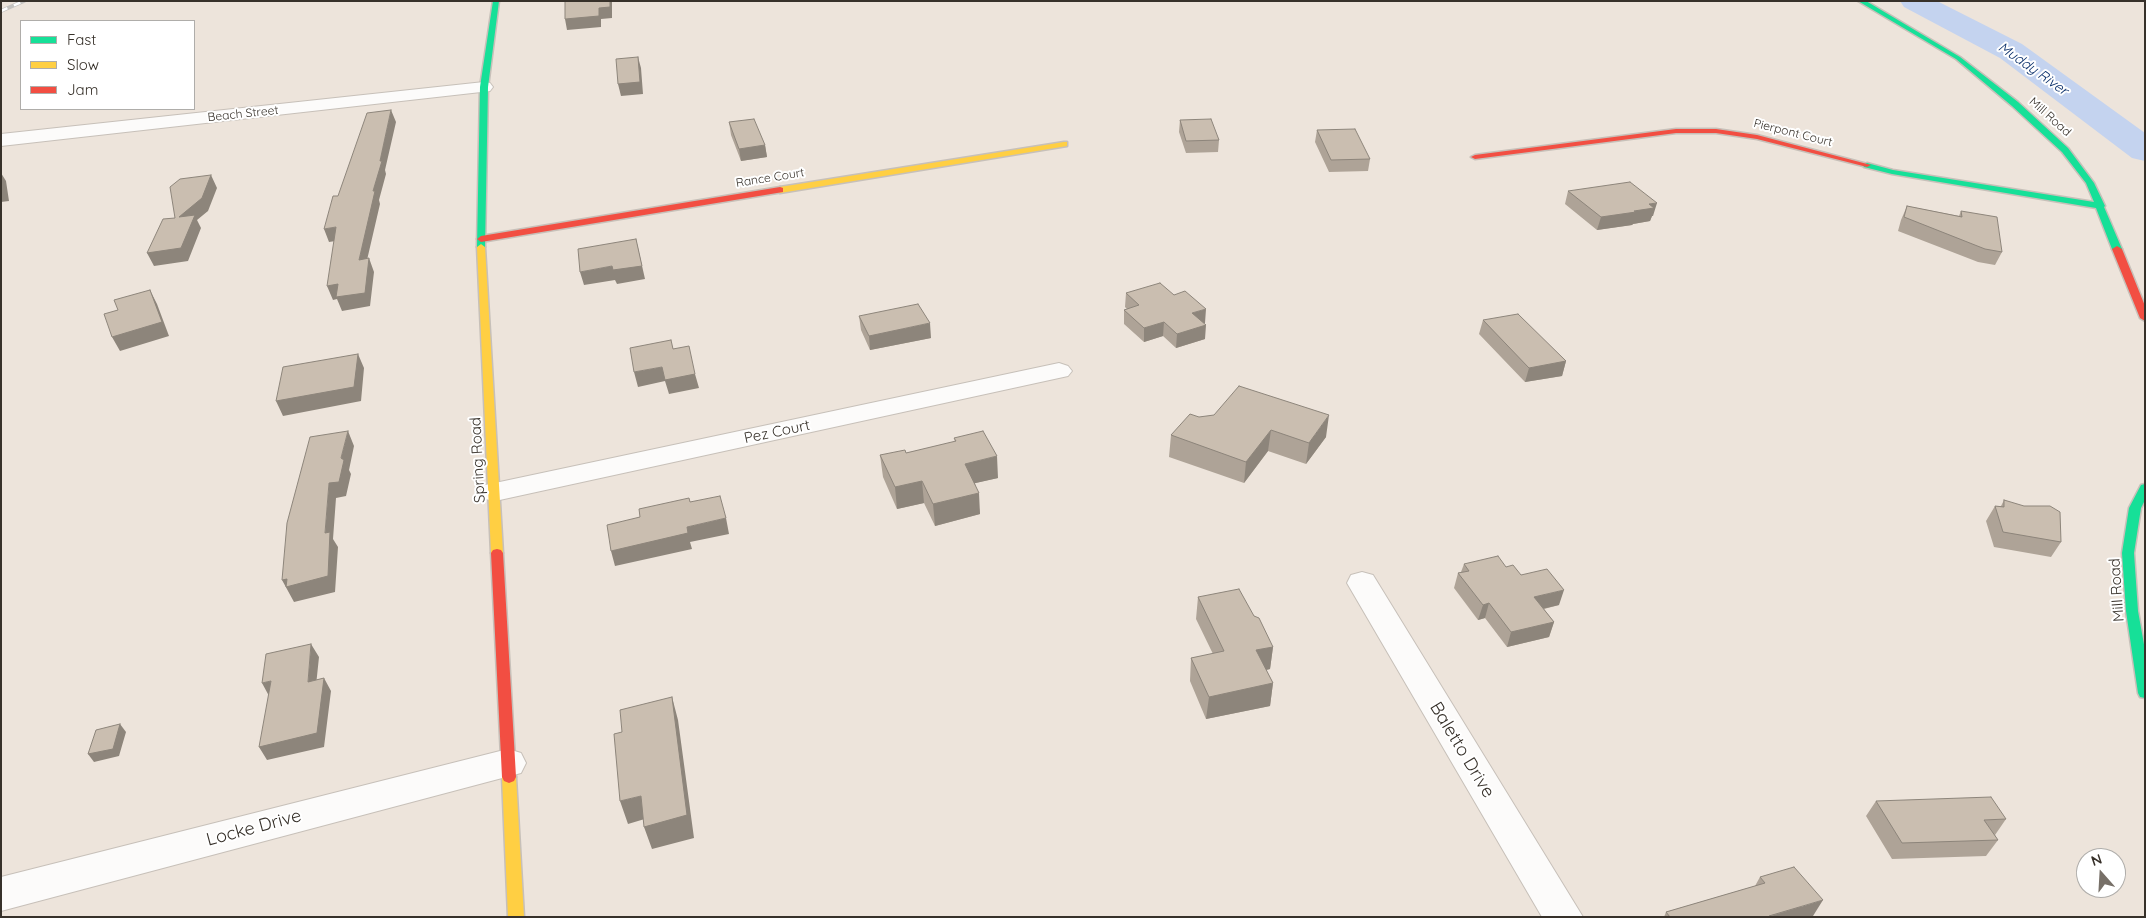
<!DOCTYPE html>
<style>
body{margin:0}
#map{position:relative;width:2146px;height:918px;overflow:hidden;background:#ede4db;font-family:Quicksand,sans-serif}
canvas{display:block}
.frame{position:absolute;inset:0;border:2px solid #37312a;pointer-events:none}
.legend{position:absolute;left:20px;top:20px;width:175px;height:90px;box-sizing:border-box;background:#fff;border:1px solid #afadaa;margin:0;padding:6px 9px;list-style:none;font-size:15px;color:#37312a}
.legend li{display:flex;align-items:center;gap:10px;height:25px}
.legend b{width:25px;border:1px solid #afadaa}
.north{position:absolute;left:2076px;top:848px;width:50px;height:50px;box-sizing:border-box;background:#fff;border:1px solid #afadaa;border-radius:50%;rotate:341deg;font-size:14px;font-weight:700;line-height:20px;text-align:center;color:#37312a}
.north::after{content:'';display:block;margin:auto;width:18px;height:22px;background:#777068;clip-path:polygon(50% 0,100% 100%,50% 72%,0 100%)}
</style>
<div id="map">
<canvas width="2146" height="918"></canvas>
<div class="frame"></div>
<ul class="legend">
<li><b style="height:6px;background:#16e098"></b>Fast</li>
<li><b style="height:6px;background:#ffcf43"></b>Slow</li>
<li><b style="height:6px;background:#f24e42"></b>Jam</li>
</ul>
<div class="north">N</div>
</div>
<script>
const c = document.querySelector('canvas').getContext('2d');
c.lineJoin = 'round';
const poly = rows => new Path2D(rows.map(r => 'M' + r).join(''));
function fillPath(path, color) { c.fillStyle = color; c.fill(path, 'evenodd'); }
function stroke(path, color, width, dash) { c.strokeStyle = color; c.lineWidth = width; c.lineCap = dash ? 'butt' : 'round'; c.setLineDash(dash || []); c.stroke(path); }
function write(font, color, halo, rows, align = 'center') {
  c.font = font + ' Quicksand,sans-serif'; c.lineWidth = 4; c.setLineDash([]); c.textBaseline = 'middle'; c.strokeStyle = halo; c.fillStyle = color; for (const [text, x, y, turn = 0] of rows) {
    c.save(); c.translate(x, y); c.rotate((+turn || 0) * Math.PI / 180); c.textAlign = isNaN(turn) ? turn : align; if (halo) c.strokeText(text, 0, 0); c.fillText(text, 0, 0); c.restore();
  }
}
fillPath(poly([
 [1900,1,1937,1,2022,44,2145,133,2145,161,2132,158,2000,58,1904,7,1900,1]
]), '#c4d3ef');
const street = poly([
 [484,82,490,83,493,87,490,91,1,146,1,134,484,82],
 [1059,363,1068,366,1072,371,1068,376,495,501,485,499,481,492,485,485,495,483,1059,363],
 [1362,572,1373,575,1583,917,1542,917,1347,583,1351,575,1362,572],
 [508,749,521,753,526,763,521,773,1,911,1,877,508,749]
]);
const fast = poly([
 [493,1,499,1,488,87,485,247,481,250,477,247,480,87,493,1],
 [1858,1,1866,1,1960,57,2018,102,2068,148,2094,183,2105,206,2104,207,2122,249,2120,251,2117,252,2112,249,2096,208,1892,174,1864,167,1863,165,1867,163,1893,170,2094,202,2086,183,2062,152,2012,106,1956,59,1858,1],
 [2145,484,2145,500,2141,508,2134,553,2138,611,2145,650,2145,698,2140,697,2138,693,2126,611,2122,553,2129,508,2141,485,2145,484]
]);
const slow = poly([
 [1064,142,1067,142,1067,146,780,193,776,190,780,187,1064,142],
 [481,244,485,247,503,553,501,556,497,557,493,556,491,553,477,247,481,244],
 [509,771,514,773,516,777,524,917,508,917,502,777,504,773,509,771]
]);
const jam = poly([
 [1676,129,1716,129,1757,135,1871,165,1867,167,1757,139,1716,133,1676,133,1475,159,1471,157,1475,155,1676,129],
 [780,187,783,188,783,192,481,242,477,239,481,236,780,187],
 [2117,246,2122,249,2145,306,2145,321,2140,318,2112,249,2117,246],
 [497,549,501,550,503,553,516,777,514,781,509,783,504,781,502,777,491,553,493,550,497,549]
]);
stroke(street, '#c7c0b9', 2);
stroke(fast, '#c7c0b9', 3);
stroke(slow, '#c7c0b9', 3);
stroke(jam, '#c7c0b9', 3);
fillPath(street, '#fcfbfa');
fillPath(fast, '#16e098');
fillPath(slow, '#ffcf43');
fillPath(jam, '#f24e42');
const rail = poly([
 [1,11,24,1]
]);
stroke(rail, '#c5c3c0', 4);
stroke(rail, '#fff', 2.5, [7]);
fillPath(poly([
 [1180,120,1219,140,1218,152,1186,153,1179,132],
 [729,122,765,145,767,157,741,161,731,135],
 [1317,130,1370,159,1368,171,1329,172,1315,142],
 [1568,191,1653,216,1652,216,1650,221,1633,224,1632,225,1597,230,1565,204],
 [1907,206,1959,216,1961,211,2002,252,1995,265,1978,262,1898,231,1901,220],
 [1126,293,1205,323,1204,323,1205,339,1176,348,1163,336,1144,342,1124,324,1124,310,1127,309,1125,307],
 [859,316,931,338,870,350,861,330],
 [1483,320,1566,361,1562,376,1525,382,1479,334],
 [1199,417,1326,437,1306,464,1268,451,1244,483,1169,457,1171,435],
 [954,438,998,478,975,483,980,514,935,526,924,503,897,509,883,477,880,455,906,453,955,442],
 [2004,500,2061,542,2051,557,1994,547,1986,521,1995,506,2001,506],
 [1464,564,1506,567,1521,575,1559,605,1544,609,1554,622,1549,637,1507,647,1485,618,1478,620,1454,588,1458,573,1461,572],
 [1198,597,1254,616,1273,647,1270,669,1266,670,1273,683,1270,706,1206,719,1190,681,1191,658,1213,654,1196,619],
 [1876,801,2006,819,1995,835,1998,840,1986,856,1892,859,1866,816],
 [1760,877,1813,916,1809,917,1664,917,1666,912,1755,886]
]), '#aea397');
fillPath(poly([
 [610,1,612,1,612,18,601,19,601,27,567,30,565,19,599,8],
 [638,57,641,68,643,94,621,96,618,84],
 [391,110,396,122,385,170,386,174,379,200,380,204,364,273,359,260,373,191],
 [765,145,767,157,741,161,739,149],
 [1,173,6,181,9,201,1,202],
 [211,175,217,188,208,211,197,220,201,228,188,261,154,266,147,253,179,217],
 [1657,203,1653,216,1652,216,1650,221,1633,224,1632,225,1597,230,1601,217,1634,211,1649,204],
 [336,227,342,240,329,242,324,229],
 [636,239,645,279,617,284,615,280,584,285,580,272,612,266],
 [369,258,374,272,370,306,342,311,337,299,333,300,327,286],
 [150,290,157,304,169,336,120,351,112,337],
 [1206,309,1205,323,1191,327,1192,313],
 [1164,322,1163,336,1144,342,1144,328],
 [930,323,931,338,870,350,869,336],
 [1206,325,1205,339,1176,348,1177,334],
 [358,354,364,368,361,401,283,416,276,401],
 [1566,361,1562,376,1525,382,1529,368],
 [662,367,695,374,699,388,669,394,665,381,638,387,634,372],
 [1329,415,1326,437,1306,464,1309,443],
 [1271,430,1268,451,1244,483,1246,462],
 [348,431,354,446,349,470,351,474,346,496,336,498,333,539,338,547,335,592,294,602,282,580,325,533,329,483,341,458],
 [997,456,998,478,967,485,965,464],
 [922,481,924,503,897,509,895,487],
 [979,493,980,514,935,526,933,504],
 [726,518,729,534,690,542,692,549,615,566,611,551,687,527],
 [1564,590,1559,605,1529,612,1534,597],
 [1489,603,1485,618,1478,620,1483,605],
 [1554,622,1549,637,1507,647,1511,632],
 [311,644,319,657,315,695,308,682],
 [1273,647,1270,669,1253,673,1256,650],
 [324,678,331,691,324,747,267,760,259,747],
 [271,681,269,696,262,683],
 [1273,683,1270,706,1206,719,1209,697],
 [672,697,678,720,694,838,652,849,644,827],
 [120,724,126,732,119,756,94,762,88,754],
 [641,796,648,818,628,824,620,801],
 [1823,900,1813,916,1809,917,1768,917]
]), '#8d857b');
const building = poly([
 [565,1,610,1,610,7,599,8,599,16,565,19,565,1],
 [638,57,640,82,618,84,616,59,638,57],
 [391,110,380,161,382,161,373,191,375,191,359,260,369,258,365,293,336,297,338,284,327,286,336,227,324,229,333,196,338,196,367,113,391,110],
 [754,119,765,145,739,149,729,122,754,119],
 [1211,119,1219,140,1186,141,1180,120,1211,119],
 [1355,129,1370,159,1331,160,1317,130,1355,129],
 [211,175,202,198,179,217,195,215,181,248,147,253,163,219,175,218,170,187,180,179,211,175],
 [1630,182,1657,203,1649,204,1654,208,1634,211,1636,212,1601,217,1568,191,1630,182],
 [1907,206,1962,217,1961,211,1997,217,2002,252,1985,249,1904,217,1907,206],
 [636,239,642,266,613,270,612,266,580,272,578,249,636,239],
 [1160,283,1174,295,1185,291,1206,309,1192,313,1206,325,1177,334,1164,322,1144,328,1124,310,1139,305,1126,293,1160,283],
 [150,290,162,322,112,337,104,314,118,310,114,300,150,290],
 [918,304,930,323,869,336,859,316,918,304],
 [1518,314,1566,361,1529,368,1483,320,1518,314],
 [671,340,673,349,689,346,695,374,665,380,662,367,634,372,630,348,671,340],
 [358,354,354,387,276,401,283,367,358,354],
 [1239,386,1329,415,1309,443,1271,430,1246,462,1171,435,1190,414,1199,417,1214,415,1239,386],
 [348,431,341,458,344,460,339,482,329,483,325,533,330,532,328,576,286,587,287,579,282,580,287,523,310,437,348,431],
 [983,431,997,456,965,464,979,493,933,504,922,481,895,487,880,455,905,450,906,453,956,441,954,438,983,431],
 [720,496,726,518,687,527,688,533,611,551,607,525,640,517,639,509,689,498,690,502,720,496],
 [2004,500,2024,506,2050,506,2060,512,2061,542,2003,532,1995,506,2004,507,2004,500],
 [1498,556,1506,567,1513,565,1521,575,1547,569,1564,590,1534,597,1554,622,1511,632,1489,603,1483,605,1458,573,1469,571,1464,564,1498,556],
 [1239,589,1254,616,1259,618,1273,647,1256,650,1273,683,1209,697,1191,658,1224,651,1198,597,1239,589],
 [311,644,308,682,324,678,317,733,259,747,271,681,262,683,266,654,311,644],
 [672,697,687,815,644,827,641,796,620,801,614,734,622,732,620,710,672,697],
 [120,724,113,749,88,754,96,730,120,724],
 [1991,797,2006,819,1984,820,1998,840,1902,843,1876,801,1991,797],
 [1794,867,1823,900,1769,916,1769,917,1670,917,1666,912,1765,883,1760,877,1794,867]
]);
fillPath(building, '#cabeb0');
stroke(building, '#8d857b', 1);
write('12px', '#37312a', '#fff', [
 ["Beach Street",243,114,-6],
 ["Mill Road",2050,117,42],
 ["Pierpont Court",1793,133,14],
 ["Rance Court",770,178,-9]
]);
write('italic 14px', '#072d69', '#fff', [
 ["Muddy River",2033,69,35]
]);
write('15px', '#37312a', '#fff', [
 ["Pez Court",777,432,-12],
 ["Spring Road",478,460,-93],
 ["Mill Road",2117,590,-94]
]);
write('18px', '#37312a', '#fff', [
 ["Baletto Drive",1462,750,59],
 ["Locke Drive",254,828,-15]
]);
</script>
